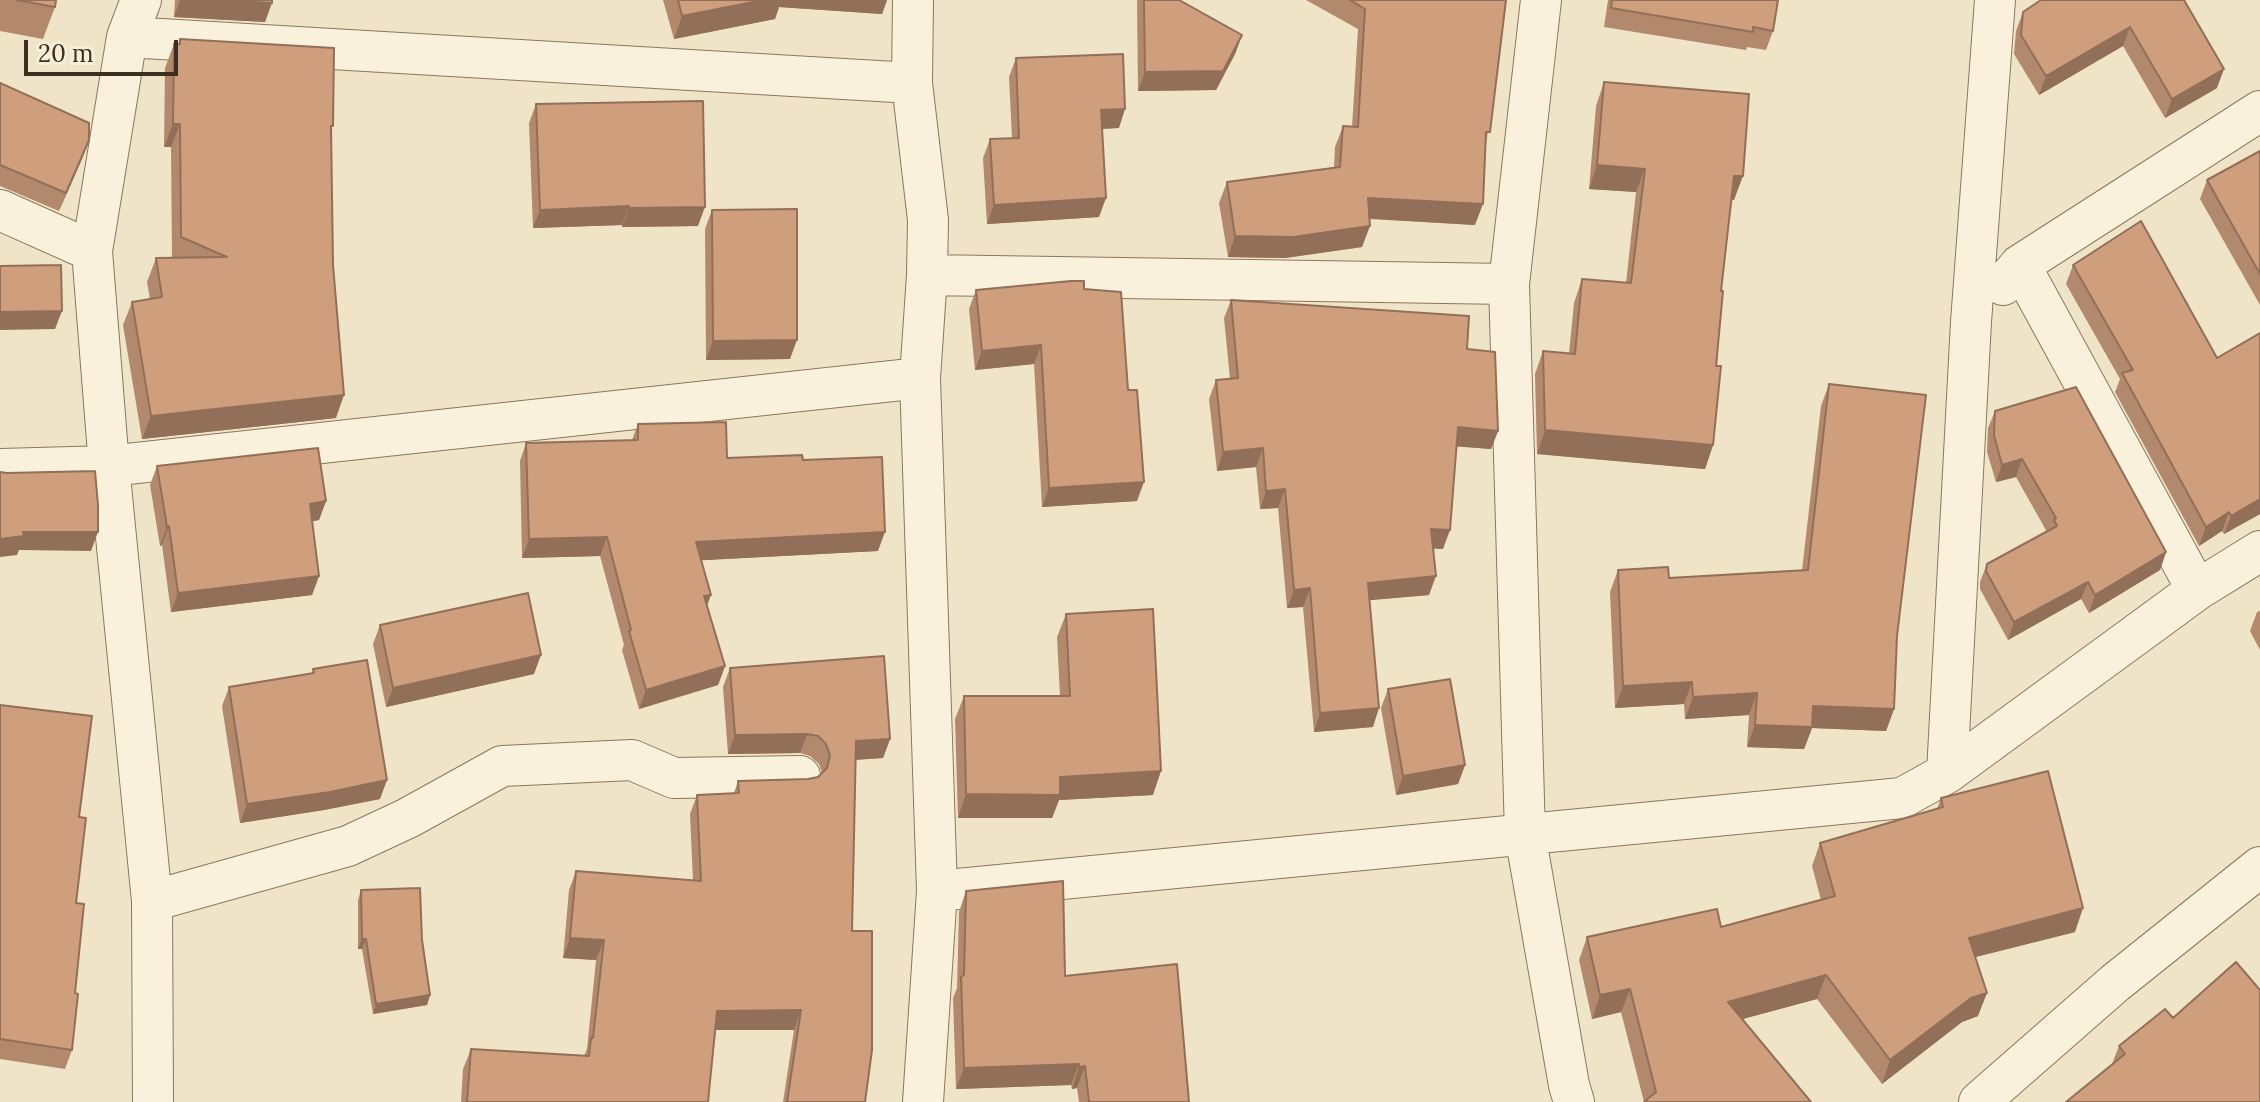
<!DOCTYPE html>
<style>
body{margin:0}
#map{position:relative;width:2260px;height:1102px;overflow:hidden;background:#f0e4c8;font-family:Lora,serif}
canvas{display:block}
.scale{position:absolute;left:24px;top:40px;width:154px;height:36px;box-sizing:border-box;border:4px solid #3d2e20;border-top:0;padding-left:10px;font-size:24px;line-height:28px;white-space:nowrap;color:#3d2e20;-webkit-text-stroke:6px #f7eed8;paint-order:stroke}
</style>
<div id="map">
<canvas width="2260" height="1102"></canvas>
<div class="scale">20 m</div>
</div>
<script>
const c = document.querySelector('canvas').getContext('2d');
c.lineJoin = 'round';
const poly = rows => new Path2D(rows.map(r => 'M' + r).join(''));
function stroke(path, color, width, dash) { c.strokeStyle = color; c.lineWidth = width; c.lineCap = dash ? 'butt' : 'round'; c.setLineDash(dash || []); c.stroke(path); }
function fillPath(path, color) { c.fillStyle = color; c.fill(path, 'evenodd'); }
const minor = poly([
 [127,37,141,0],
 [0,210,92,251,109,466,920,378,927,275,928,220,912,83,913,0],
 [92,251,127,37,912,83],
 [2020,265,2197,590],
 [927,275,1509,284,1541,0],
 [1509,284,1525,834,1569,1085,1574,1102],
 [2003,285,2020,265,2260,111],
 [920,378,937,891,923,1102],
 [0,469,109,466,152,901,153,1102],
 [1947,773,2197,590,2260,551],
 [937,891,1902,798,1947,773,1971,322,1995,0],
 [152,901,348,846,408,818,502,766,632,760,674,778,800,776],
 [1979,1102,2115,983,2260,867]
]);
stroke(minor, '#8d765c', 42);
stroke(minor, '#faf1dc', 40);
fillPath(poly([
 [0,0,56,0,55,7,43,39,0,31],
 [175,0,272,0,265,22,174,17],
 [663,0,887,0,882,14,779,7,775,19,674,39],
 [1137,0,1179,0,1242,35,1235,54,1216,90,1138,91],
 [1306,0,1506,0,1475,225,1369,219,1362,247,1285,258,1228,257,1219,203,1227,182,1334,168,1335,147,1343,126,1352,127,1358,29],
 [1608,0,1778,0,1773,31,1766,50,1747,47,1746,50,1604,27],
 [2184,1,2217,88,2165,118,2123,46,2039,95,2014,54,2016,31,2023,12],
 [180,39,331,131,336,418,142,439,123,325,132,302,150,299,147,282,156,258,172,258,171,147,164,147,165,68,174,44,178,44],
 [1016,58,1119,128,1102,129,1099,217,987,224,983,158,990,139,1012,138,1009,77],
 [1604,82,1734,200,1732,200,1721,291,1713,445,1705,469,1537,454,1535,374,1543,351,1569,353,1574,303,1582,279,1626,283,1636,192,1589,189,1596,106],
 [0,83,18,92,89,140,59,211,0,186],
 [536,104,698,226,622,227,622,225,533,228,529,123],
 [2260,151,2260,305,2200,199,2207,180],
 [712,210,790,359,706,360,705,229],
 [2073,265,2217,358,2260,333,2260,514,2224,534,2222,531,2199,546,2115,392,2120,379,2066,284],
 [1084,289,1128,390,1137,501,1042,507,1034,364,975,370,969,309,976,290],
 [1231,300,1467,349,1498,431,1491,449,1456,446,1443,549,1433,548,1429,595,1369,600,1373,727,1314,732,1303,607,1287,608,1278,508,1260,509,1256,467,1217,471,1209,399,1216,380,1230,379,1224,318],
 [1829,384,1897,636,1894,709,1886,731,1812,728,1804,749,1747,747,1749,715,1685,719,1684,704,1615,708,1610,592,1618,570,1669,578,1802,570,1821,406],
 [1995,411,2166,552,2160,570,2089,613,2081,599,2008,640,1980,589,1980,582,1987,564,2047,532,2016,477,1996,482,1987,452,1988,428],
 [638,424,727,458,803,460,878,551,701,560,706,606,725,666,718,685,639,709,622,650,624,645,600,556,522,558,520,461,526,443,632,440],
 [157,466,326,501,319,520,312,521,319,576,312,595,171,612,162,545,160,546,150,485],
 [2260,611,2260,650,2250,631,2257,612],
 [1066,614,1153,795,1059,800,1052,818,958,818,955,719,964,696,1060,696,1057,637],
 [380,625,534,674,386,707,373,644],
 [730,668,890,739,883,758,856,760,852,931,865,1102,783,1102,794,1030,716,1030,708,1102,461,1102,463,1069,471,1049,584,1056,587,1049,596,960,563,958,569,890,576,871,693,881,690,814,697,795,734,793,738,781,808,779,818,777,822,773,819,764,810,756,800,753,728,754,723,687],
 [313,669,380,799,324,810,240,823,222,706,229,687,312,673],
 [1388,689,1465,765,1458,784,1396,795,1381,708],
 [0,705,79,817,76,903,75,993,72,1050,65,1069,0,1059],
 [1941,798,2075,932,1975,957,1978,1016,1962,1022,1882,1084,1817,999,1743,1019,1644,1102,1621,1012,1592,1019,1579,960,1587,937,1721,927,1821,900,1812,866,1820,843,1937,809],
 [361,890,430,995,427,1005,373,1014,362,949,358,949,358,900],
 [966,891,1065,976,1189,1102,1079,1102,1077,1088,1072,1089,1071,1085,956,1089,953,998,957,988,959,912],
 [2260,990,2112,1064,2119,1046,2173,1018]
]), '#b2896c');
fillPath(poly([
 [180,0,219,0,272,3,265,22,174,17],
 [763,0,887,0,882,14,779,7,775,19,674,39,682,16],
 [2130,27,2123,46,2039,95,2046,76],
 [1242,35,1235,54,1216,90,1138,91,1145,72],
 [2224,69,2217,88,2165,118,2172,99],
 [1125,109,1119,128,1094,129,1101,110],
 [173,124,180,124,171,147,164,147],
 [89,140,82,159,59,211,66,193],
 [1597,165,1645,169,1636,192,1589,189],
 [1734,176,1743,176,1734,200,1726,199],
 [1106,198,1099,217,987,224,994,205],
 [1368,198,1483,204,1475,225,1360,218],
 [629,206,622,225,533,228,540,210],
 [705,207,698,226,622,227,629,208],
 [1370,226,1362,247,1285,258,1228,257,1235,236],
 [62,311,55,329,0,330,0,312],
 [797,340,790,359,706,360,713,341],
 [1041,345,1034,364,975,370,982,351],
 [344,395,336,418,142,439,151,416],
 [1458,427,1498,431,1491,449,1451,446],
 [1545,430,1713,445,1705,469,1537,454],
 [1263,448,1256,467,1217,471,1223,452],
 [2022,459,2016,477,1996,482,2002,465],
 [1144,482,1137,501,1042,507,1049,488],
 [1285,489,1278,508,1260,509,1266,491],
 [2260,499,2260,514,2224,534,2231,516],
 [326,501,319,520,303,523,310,504],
 [2229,512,2222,531,2199,546,2206,527],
 [169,526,162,545,160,546,167,527],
 [1431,529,1450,530,1443,549,1425,548],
 [23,532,98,532,91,551,19,550,17,555,0,557,0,539],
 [885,532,878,551,689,561,696,542],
 [607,537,600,556,522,558,529,539],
 [2166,552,2160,570,2089,613,2095,595],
 [319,576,312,595,171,612,178,593],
 [1436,576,1429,595,1361,601,1368,583],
 [2088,582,2081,599,2008,640,2014,622],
 [1310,588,1303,607,1287,608,1294,590],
 [711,595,704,614,704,596],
 [541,655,534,674,386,707,393,688],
 [725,666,718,685,639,709,646,690],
 [1692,682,1684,704,1615,708,1623,686],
 [1757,693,1749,715,1685,719,1693,697],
 [1813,706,1894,709,1886,731,1812,728,1804,749,1747,747,1755,725],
 [1379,708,1373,727,1314,732,1320,713],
 [807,734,800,753,728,754,735,735],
 [890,739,883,758,849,760,856,741],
 [1465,765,1458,784,1396,795,1403,776],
 [1161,771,1153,795,1059,800,1052,818,958,818,966,794,1060,777],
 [387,780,380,799,324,810,240,823,247,804],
 [2083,908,2075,932,1960,961,1969,938],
 [570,938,604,940,596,960,563,958],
 [362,939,366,939,362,949,358,949],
 [1826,975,1817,999,1720,1025,1728,1002],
 [1630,989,1621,1012,1592,1019,1600,995],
 [1987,993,1978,1016,1962,1022,1882,1084,1890,1060,1971,998],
 [430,995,427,1005,373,1014,376,1004],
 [801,1010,794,1030,710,1030,717,1011],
 [1079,1064,1071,1085,956,1089,964,1068],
 [1085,1066,1077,1088,1072,1089,1079,1067]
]), '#916f58');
const building = poly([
 [17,0,56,0,55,7,17,0],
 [219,0,272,0,272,3,219,0],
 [678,0,763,0,682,16,678,0],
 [1144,0,1179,0,1242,35,1223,71,1145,72,1144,0],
 [1350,0,1506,0,1490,132,1486,132,1483,204,1368,198,1370,226,1293,237,1235,236,1227,182,1340,167,1343,126,1358,127,1365,9,1350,0],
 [1612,0,1778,0,1773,31,1753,27,1753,32,1611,8,1612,0],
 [2041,0,2184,0,2224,69,2172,99,2130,27,2046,76,2021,35,2023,12,2041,0],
 [180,39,334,48,333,126,331,126,333,265,344,395,151,416,132,302,162,297,156,258,227,257,181,237,180,124,173,124,174,44,180,44,180,39],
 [1123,54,1125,109,1101,110,1106,198,994,205,990,139,1019,138,1016,58,1123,54],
 [1604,82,1749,94,1743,176,1734,176,1721,291,1723,291,1716,366,1721,366,1713,445,1545,430,1543,351,1575,354,1582,279,1631,283,1645,169,1597,165,1604,82],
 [0,83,89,123,89,140,66,193,0,165,0,83],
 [703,101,705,207,629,208,629,206,540,210,536,104,703,101],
 [2260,151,2260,274,2207,180,2260,151],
 [797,209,797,340,713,341,712,210,797,209],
 [2141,221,2217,358,2260,333,2260,499,2231,516,2229,512,2206,527,2122,373,2133,370,2073,265,2141,221],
 [61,265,62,311,0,312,0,266,61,265],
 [1071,281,1084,281,1084,289,1121,292,1128,390,1137,390,1144,482,1049,488,1041,345,982,351,976,290,1071,281],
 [1231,300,1469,316,1467,349,1495,352,1498,431,1458,427,1450,530,1431,529,1436,576,1368,583,1379,708,1320,713,1310,588,1294,590,1285,489,1266,491,1263,448,1223,452,1216,380,1238,378,1231,300],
 [1829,384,1926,395,1897,636,1894,709,1813,706,1812,727,1755,725,1757,693,1693,697,1692,682,1623,686,1618,570,1668,567,1669,578,1808,570,1829,384],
 [2076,387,2166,552,2095,595,2088,582,2014,622,1986,571,1987,564,2057,526,2054,520,2056,518,2022,459,2002,465,1994,435,1995,411,2076,387],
 [726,422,727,458,802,455,803,460,882,457,885,532,696,542,711,595,704,596,725,666,646,690,629,631,631,630,607,537,529,539,526,443,638,440,638,424,726,422],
 [318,448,326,501,310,504,319,576,178,593,169,526,167,527,157,466,318,448],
 [95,471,98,505,98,532,23,532,24,536,0,539,0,472,7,473,95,471],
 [528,593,541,655,393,688,380,625,528,593],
 [1153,609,1161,771,1060,777,1060,795,966,794,964,696,1070,696,1066,614,1153,609],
 [884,656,890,739,856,741,852,931,872,931,872,1050,865,1102,787,1102,801,1010,717,1011,708,1102,467,1102,471,1049,589,1056,591,1038,593,1038,604,940,570,938,576,871,701,881,697,795,739,793,738,781,808,779,818,777,827,768,830,755,826,744,818,736,807,734,735,735,730,668,884,656],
 [367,660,387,780,330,792,247,804,229,687,314,673,313,669,367,660],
 [1450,679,1465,765,1403,776,1388,689,1450,679],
 [0,705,92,716,79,817,86,818,76,903,84,904,75,993,78,994,72,1050,0,1039,0,705],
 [2048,771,2083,908,1969,938,1987,993,1971,998,1890,1060,1826,975,1728,1002,1811,1102,1644,1102,1656,1092,1630,989,1600,995,1587,937,1717,909,1721,927,1835,896,1820,843,1943,807,1941,798,2048,771],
 [1063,881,1065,976,1177,964,1189,1102,1089,1102,1085,1066,1079,1067,1079,1064,964,1068,961,977,964,975,966,891,1063,881],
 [420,888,422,940,430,995,376,1004,366,939,362,939,361,890,420,888],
 [2236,962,2260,990,2260,1102,2066,1102,2125,1054,2119,1046,2165,1009,2173,1018,2236,962]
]);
fillPath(building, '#cf9f7d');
stroke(building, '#916f58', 2);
</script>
